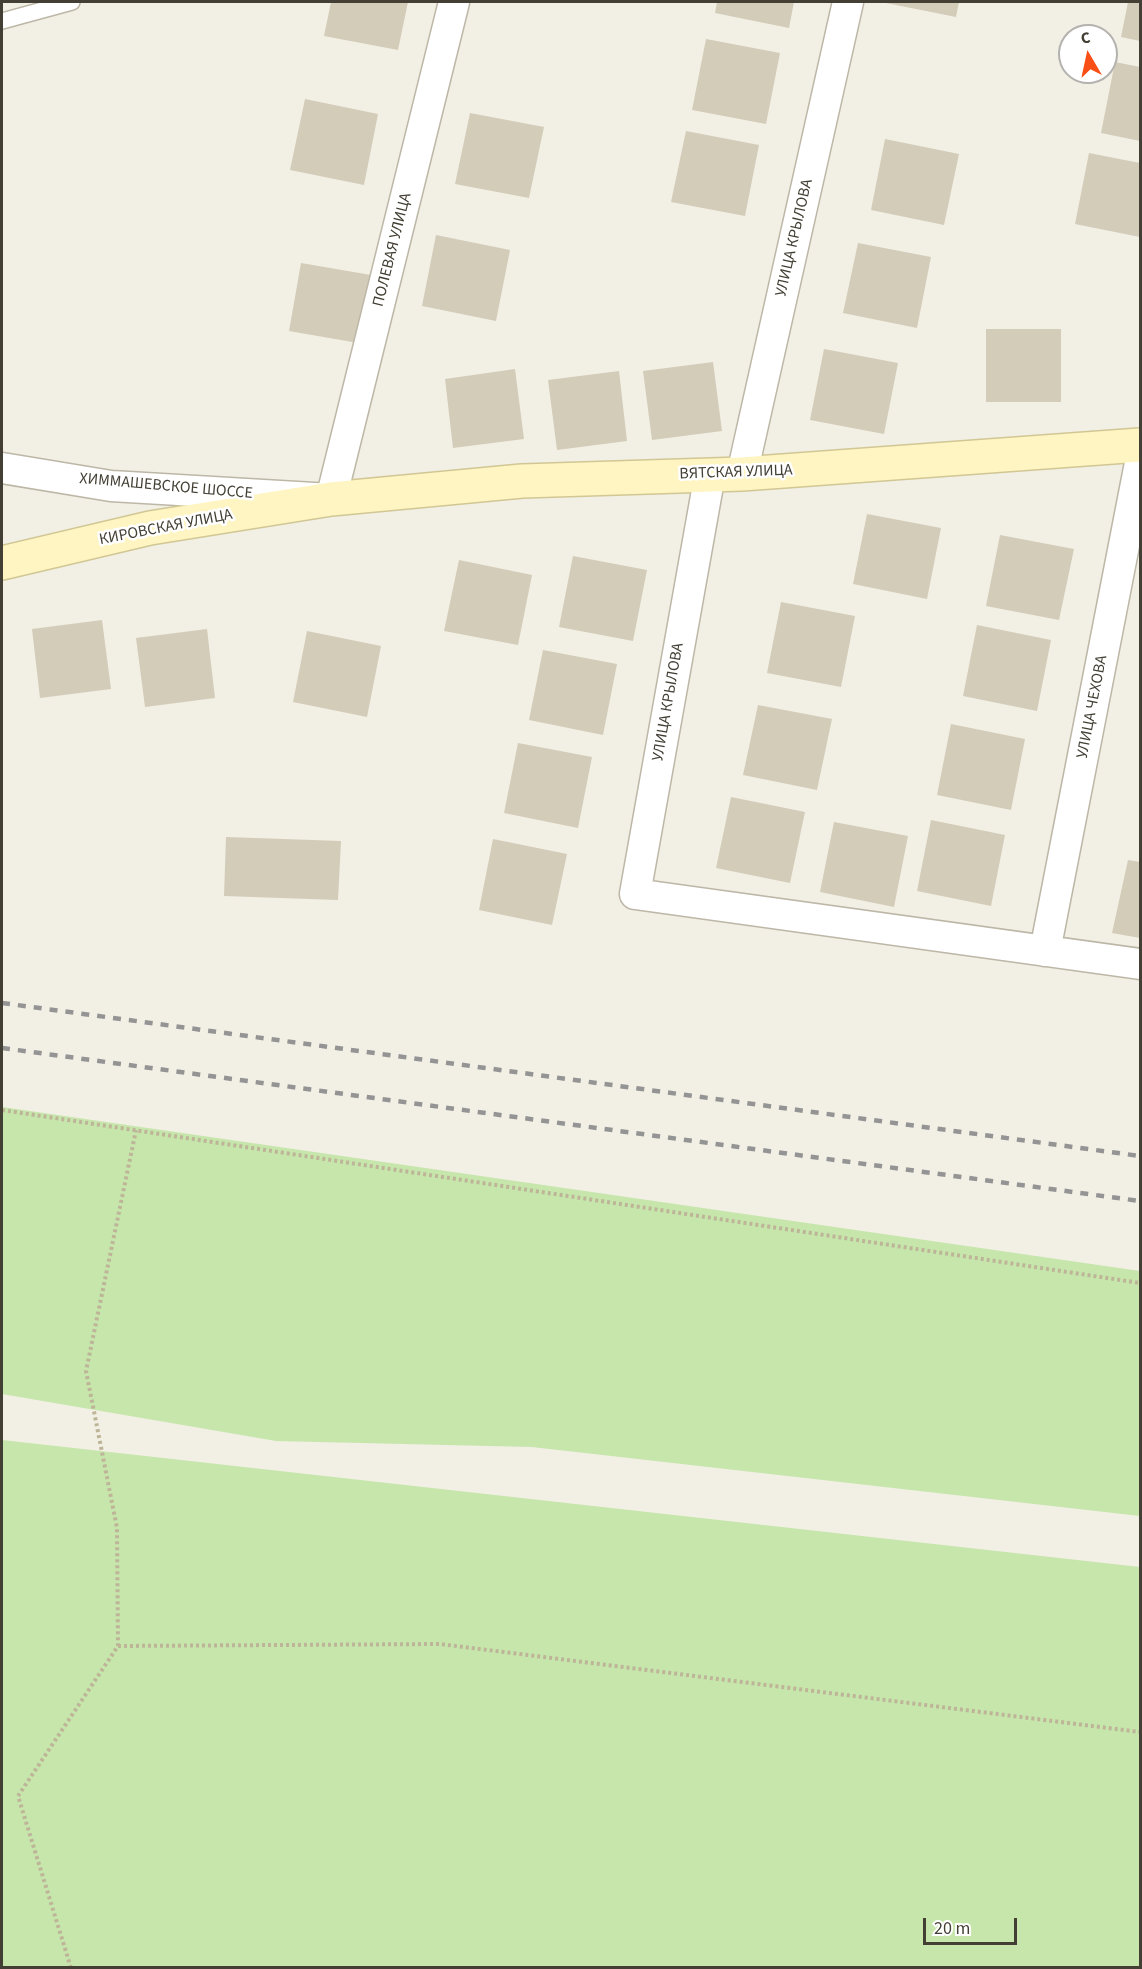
<!DOCTYPE html>
<meta charset="utf-8">
<style>
body{margin:0}
#map{position:relative;width:1142px;height:1969px;overflow:hidden;background:#f2efe4;font-family:"Source Sans 3",sans-serif}
canvas{display:block}
.frame{position:absolute;inset:0;border:3px solid #433f34;pointer-events:none}
.north{position:absolute;left:1058px;top:24px;width:60px;height:60px;box-sizing:border-box;background:#fff;border:2px solid #b4b2ae;border-radius:50%;rotate:351deg;font-size:16px;font-weight:700;line-height:24px;text-align:center;color:#433f34}
.north::after{content:'';display:block;margin:auto;width:21px;height:27px;background:#f74f16;clip-path:polygon(50% 0,100% 100%,50% 72%,0 100%)}
.scale{position:absolute;left:923px;top:1918px;width:94px;height:27px;box-sizing:border-box;border:3px solid #433f34;border-top:0;padding-left:8px;font-size:18px;line-height:21px;white-space:nowrap;color:#433f34;-webkit-text-stroke:4px #fff;paint-order:stroke}
</style>
<div id="map">
<canvas width="1142" height="1969"></canvas>
<div class="frame"></div>
<div class="north">С</div>
<div class="scale">20 m</div>
</div>
<script>
const c = document.querySelector('canvas').getContext('2d');
c.lineJoin = 'round';
function fillPath(path, color) { c.fillStyle = color; c.fill(path, 'evenodd'); }
const poly = rows => new Path2D(rows.map(r => 'M' + r).join(''));
function stroke(path, color, width, dash) { c.strokeStyle = color; c.lineWidth = width; c.lineCap = dash ? 'butt' : 'round'; c.setLineDash(dash || []); c.stroke(path); }
function write(font, color, halo, rows, align = 'center') {
  c.font = font + ' "Source Sans 3",sans-serif'; c.lineWidth = 5; c.setLineDash([]); c.textBaseline = 'middle'; c.strokeStyle = halo; c.fillStyle = color; for (const [text, x, y, turn = 0] of rows) {
    c.save(); c.translate(x, y); c.rotate((+turn || 0) * Math.PI / 180); c.textAlign = isNaN(turn) ? turn : align; if (halo) c.strokeText(text, 0, 0); c.fillText(text, 0, 0); c.restore();
  }
}
fillPath(poly([
 [2,1107,1140,1271,1140,1516,532,1447,276,1441,2,1394],
 [2,1440,1140,1567,1140,1967,2,1967]
]), '#c6e6ac');
fillPath(poly([
 [331,2,408,2,398,50,324,36],
 [717,2,794,2,789,28,715,13],
 [881,2,959,2,956,17],
 [1128,2,1140,2,1140,41,1121,37],
 [706,39,780,53,766,124,692,110],
 [1115,62,1140,67,1140,141,1101,133],
 [305,99,378,114,364,185,290,170],
 [470,113,544,127,529,198,455,184],
 [686,131,759,145,745,216,671,202],
 [885,139,959,154,944,225,871,210],
 [1089,153,1140,163,1140,237,1075,224],
 [436,235,510,250,496,321,422,306],
 [858,243,931,257,917,328,843,313],
 [301,263,371,275,358,343,289,331],
 [986,329,1061,329,1061,402,986,402],
 [824,349,898,363,884,434,810,420],
 [713,362,722,431,652,440,643,371],
 [515,369,524,439,453,448,445,379],
 [619,371,627,441,557,450,548,380],
 [867,514,941,528,927,599,853,584],
 [1000,535,1074,549,1059,620,986,606],
 [573,556,647,570,633,641,559,627],
 [459,560,532,575,518,645,444,631],
 [781,602,855,616,841,687,767,673],
 [102,620,111,689,40,698,32,629],
 [977,625,1051,640,1037,711,963,696],
 [207,629,215,698,145,707,136,638],
 [307,631,381,646,367,717,293,702],
 [543,650,617,664,603,735,529,720],
 [758,705,832,719,817,790,743,775],
 [951,724,1025,739,1011,810,937,795],
 [518,743,592,757,578,828,504,813],
 [731,797,805,812,790,883,716,868],
 [931,820,1005,835,991,906,917,891],
 [834,822,908,836,894,907,820,892],
 [226,837,341,841,338,900,224,896],
 [493,839,567,854,552,925,479,910],
 [1128,860,1140,862,1140,938,1112,933]
]), '#d3ccb9');
const service = poly([
 [2,21,72,2]
]);
const minor = poly([
 [2,468,111,486,331,499,454,2],
 [710,474,635,894,1140,964],
 [742,474,848,2],
 [1045,951,1140,463]
]);
const secondary = poly([
 [2,563,150,528,331,499,522,481,742,474,1140,445]
]);
stroke(service, '#bdb7a7', 18);
stroke(minor, '#bdb7a7', 33);
stroke(secondary, '#d1c794', 36);
stroke(poly([
 [2,1110,1140,1283],
 [118,1646,440,1644,1140,1732],
 [71,1968,18,1796,118,1646,117,1528,86,1371,136,1130]
]), '#beb598', 4, [3, 3]);
stroke(service, '#fff', 15);
stroke(minor, '#fff', 30);
stroke(secondary, '#fef5c2', 33);
stroke(poly([
 [2,1003,1140,1156],
 [2,1048,1140,1201]
]), '#949494', 4.5, [8, 8]);
write('16px', '#433f34', '#fff', [
 ["УЛИЦА КРЫЛОВА",795,238,-77],
 ["ПОЛЕВАЯ УЛИЦА",393,250,-76],
 ["ВЯТСКАЯ УЛИЦА",736,473,-2],
 ["ХИММАШЕВСКОЕ ШОССЕ",166,487,5],
 ["КИРОВСКАЯ УЛИЦА",166,528,-11],
 ["УЛИЦА КРЫЛОВА",669,702,-80],
 ["УЛИЦА ЧЕХОВА",1093,707,-79]
]);
</script>
